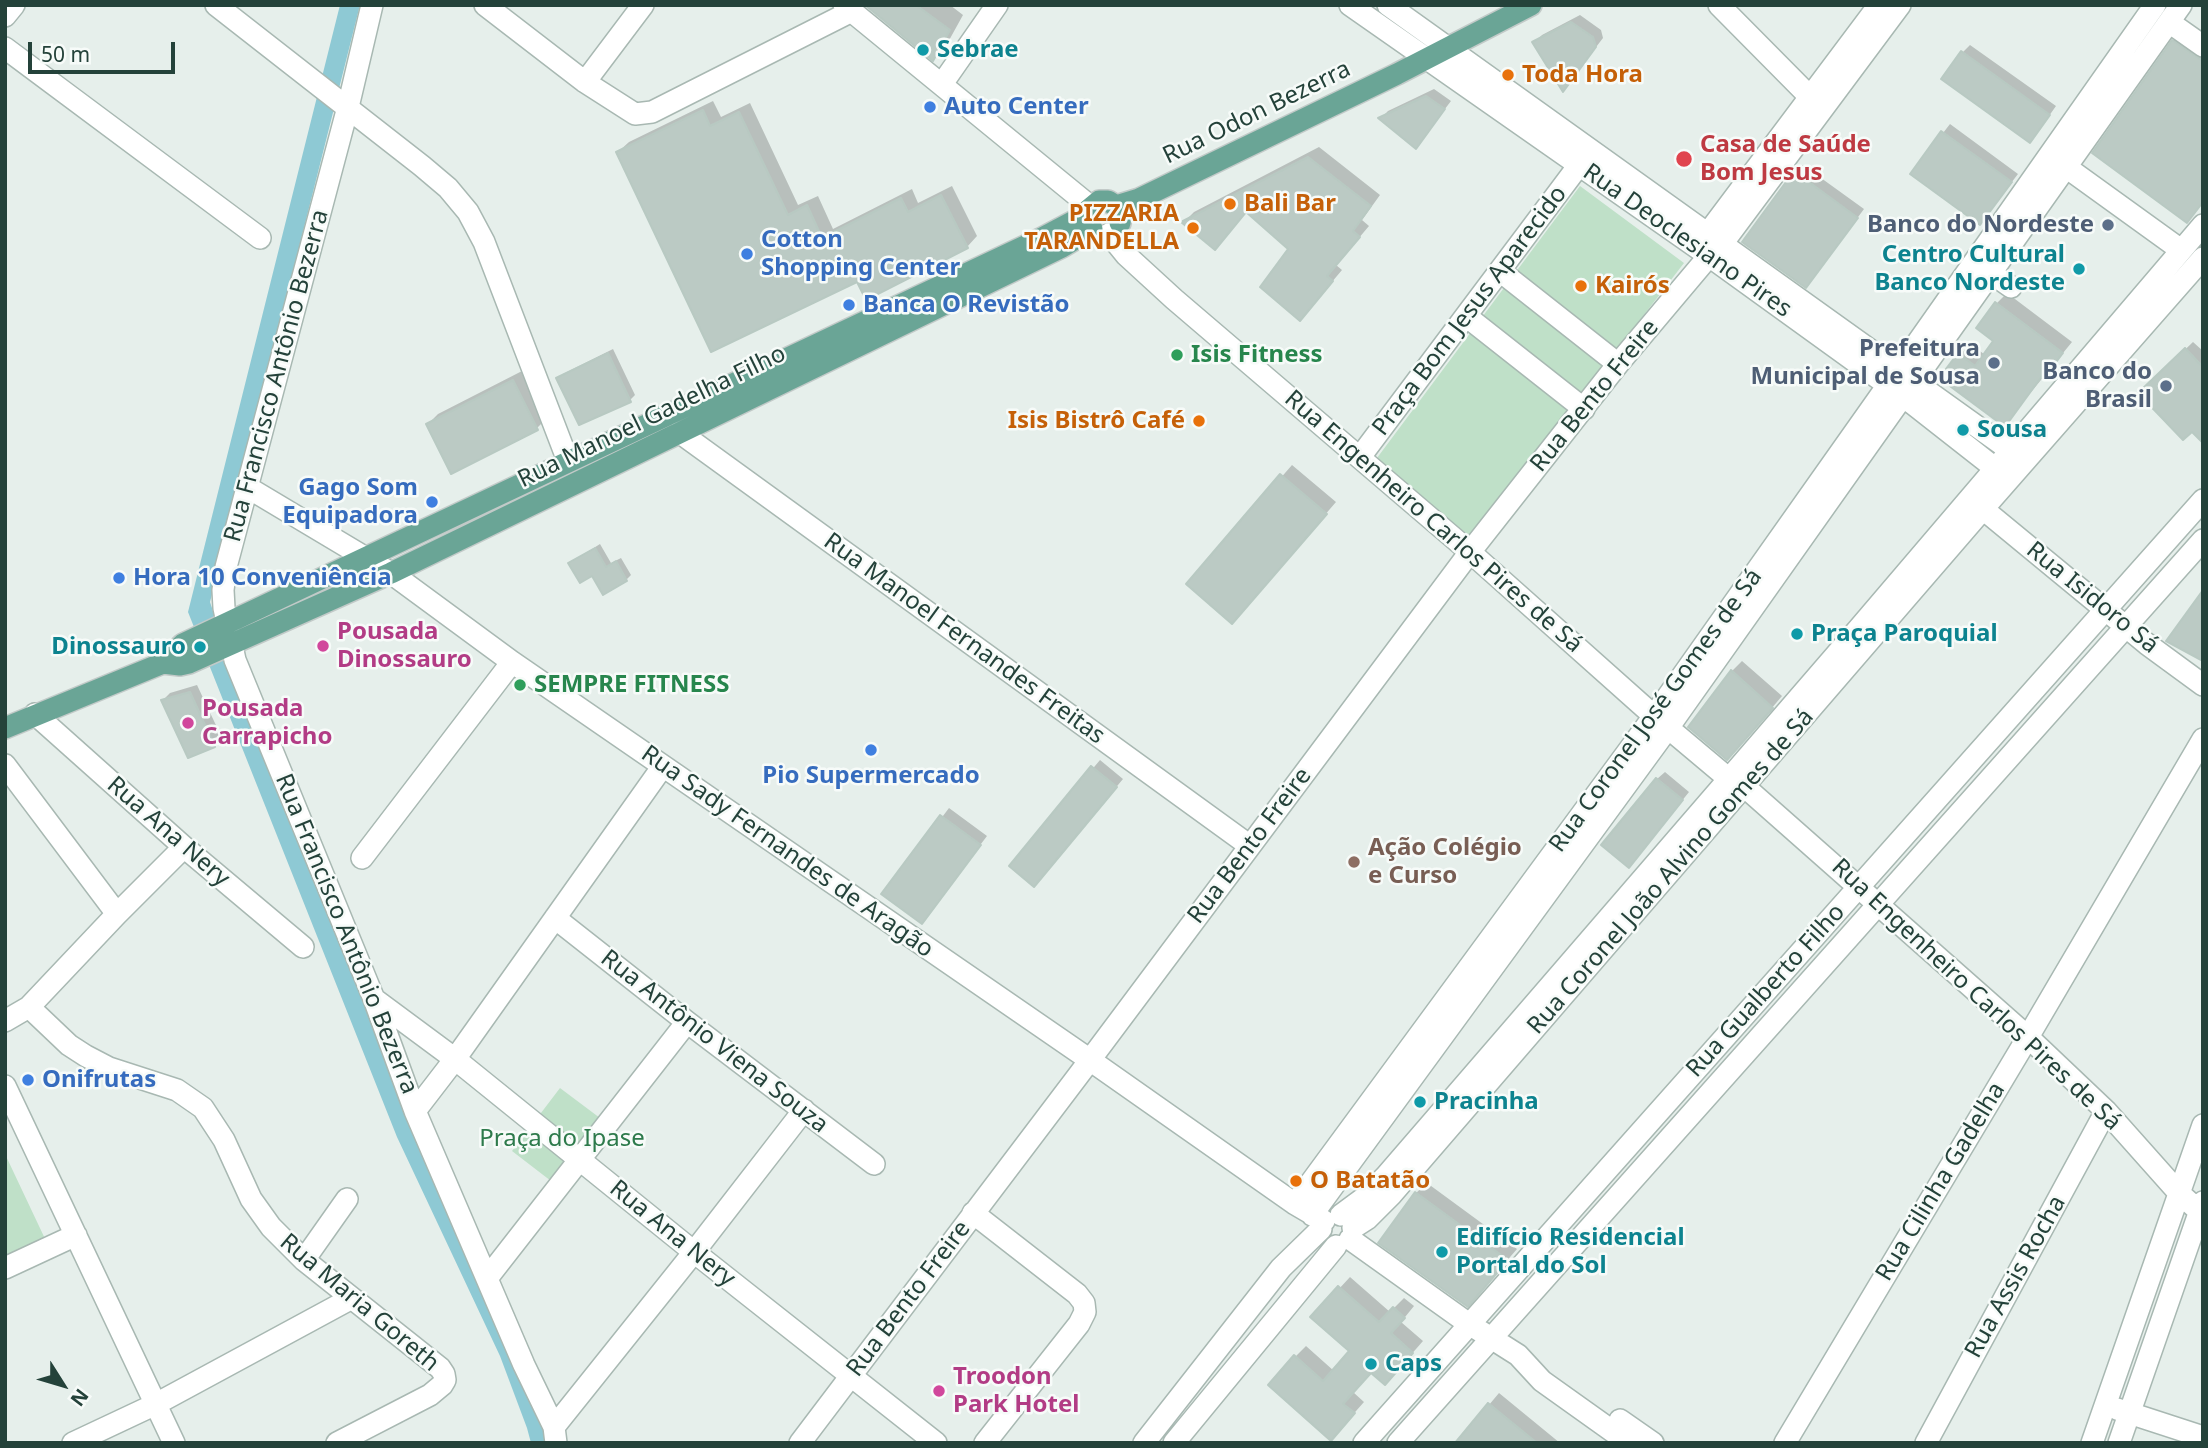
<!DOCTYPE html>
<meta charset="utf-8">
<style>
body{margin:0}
#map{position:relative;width:2208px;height:1448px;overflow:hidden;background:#e6efeb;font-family:"Noto Sans",sans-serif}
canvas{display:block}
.frame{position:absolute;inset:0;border:7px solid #24423a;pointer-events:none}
.north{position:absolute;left:28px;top:1350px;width:70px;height:70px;-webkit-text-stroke:5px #f7fbf9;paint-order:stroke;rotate:127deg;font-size:19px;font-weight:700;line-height:28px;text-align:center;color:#24423a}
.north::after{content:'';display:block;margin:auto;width:24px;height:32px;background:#24423a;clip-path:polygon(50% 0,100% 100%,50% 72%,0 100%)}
.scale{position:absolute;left:28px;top:42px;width:147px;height:32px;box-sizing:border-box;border:4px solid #24423a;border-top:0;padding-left:9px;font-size:21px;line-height:24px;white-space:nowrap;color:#24423a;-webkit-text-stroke:5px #f7fbf9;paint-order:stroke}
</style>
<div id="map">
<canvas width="2208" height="1448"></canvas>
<div class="frame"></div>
<div class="north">N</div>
<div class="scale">50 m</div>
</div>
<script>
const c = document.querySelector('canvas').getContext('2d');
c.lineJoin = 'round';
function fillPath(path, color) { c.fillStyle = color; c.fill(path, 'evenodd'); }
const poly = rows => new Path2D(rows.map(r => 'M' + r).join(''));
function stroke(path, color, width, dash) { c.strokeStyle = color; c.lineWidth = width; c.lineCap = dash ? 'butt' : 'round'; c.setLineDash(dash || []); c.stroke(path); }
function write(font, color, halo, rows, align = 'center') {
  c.font = font + ' "Noto Sans",sans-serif'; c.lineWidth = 5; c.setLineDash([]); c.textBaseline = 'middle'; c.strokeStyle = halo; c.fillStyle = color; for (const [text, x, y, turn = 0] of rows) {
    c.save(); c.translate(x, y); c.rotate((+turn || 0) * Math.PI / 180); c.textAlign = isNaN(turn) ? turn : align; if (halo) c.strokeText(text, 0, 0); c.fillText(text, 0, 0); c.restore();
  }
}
fillPath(poly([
 [1580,186,1684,263,1471,539,1374,462],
 [560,1088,612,1127,564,1191,512,1151],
 [5,1154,47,1243,5,1263]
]), '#bfe0c8');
fillPath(poly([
 [340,5,360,5,210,602,221,635,543,1424,546,1443,531,1443,527,1428,500,1356,397,1137,188,612]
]), '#8ec9d4');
fillPath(poly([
 [868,5,950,5,963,15,947,44,933,58],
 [1580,15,1601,30,1603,38,1563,90,1534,43,1542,35],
 [2184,31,2203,45,2203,203,2186,221,2173,41],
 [1970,45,2056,106,2037,133,1963,52],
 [1434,89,1451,101,1416,147,1381,118,1388,111],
 [713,101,721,117,750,103,798,205,818,196,833,229,912,189,918,203,952,186,977,236,967,247,858,280,618,152,629,142],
 [1950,124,2018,174,1980,223,1912,173],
 [1319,147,1380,195,1362,220,1369,226,1336,265,1342,270,1310,308,1290,249,1247,210,1184,222,1194,212],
 [1803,165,1864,209,1813,278,1795,172],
 [2007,293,2072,342,2005,424,1942,378,1970,343,1985,355,1996,341,1996,304],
 [2193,342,2203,351,2203,434,2140,393],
 [613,349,635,395,630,400,559,379,563,374],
 [524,370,547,418,537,428,428,424,438,414],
 [1292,465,1336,502,1242,611,1188,584],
 [600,544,611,563,621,558,631,575,626,580,593,573,570,563],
 [1742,661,1782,696,1738,748,1690,727,1732,671],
 [197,685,222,738,214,745,189,756,163,700,170,693],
 [1100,760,1123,779,1041,877,1011,866],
 [1665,772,1689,792,1636,858,1657,779],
 [949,808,987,836,922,922,884,894],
 [1427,1183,1517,1249,1478,1294,1416,1193],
 [1350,1277,1390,1312,1404,1298,1414,1306,1401,1322,1423,1341,1395,1373,1371,1371,1353,1392,1364,1402,1341,1428,1296,1356,1306,1346,1334,1371,1352,1351,1313,1317],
 [1499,1393,1560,1443,1457,1443]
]), '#0003');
const building = poly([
 [865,5,916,5,950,30,933,61,865,5],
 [1571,22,1593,37,1596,47,1563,92,1532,42,1571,22],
 [2172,40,2203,61,2203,202,2187,223,2092,153,2172,40],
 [1961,51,2050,115,2030,143,1941,79,1961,51],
 [1426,96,1445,109,1416,149,1378,118,1426,96],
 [703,110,710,126,739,112,788,215,807,205,822,238,901,198,908,212,941,195,968,248,866,300,857,282,711,352,616,152,703,110],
 [1941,131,2012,182,1980,225,1910,174,1941,131],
 [1308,157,1371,206,1353,231,1360,237,1327,276,1333,281,1300,321,1260,287,1288,249,1246,212,1215,250,1181,222,1308,157],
 [1794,171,1858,218,1806,288,1742,242,1794,171],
 [1995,302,2063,353,2044,378,2042,376,2005,427,1939,378,1958,353,1975,366,1993,341,1976,328,1995,302],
 [2185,348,2203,367,2203,443,2192,432,2183,440,2138,393,2185,348],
 [608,353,631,402,579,425,556,378,608,353],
 [513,380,538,430,451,474,426,424,513,380],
 [1280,474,1327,514,1232,624,1186,584,1280,474],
 [595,548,606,567,616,561,627,581,603,595,592,576,580,583,568,563,595,548],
 [2203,590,2203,661,2166,641,2203,590],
 [1731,670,1773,708,1727,760,1688,727,1731,670],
 [190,692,215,747,188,758,161,700,190,692],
 [1091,766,1117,787,1034,887,1009,866,1091,766],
 [1656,778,1683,800,1629,868,1601,845,1656,778],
 [940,815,981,845,922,924,881,894,940,815],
 [1415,1192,1508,1260,1468,1307,1378,1243,1415,1192],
 [1338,1286,1379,1322,1393,1307,1405,1318,1391,1333,1413,1353,1385,1385,1371,1373,1343,1404,1355,1413,1331,1441,1268,1385,1294,1355,1323,1381,1349,1351,1310,1317,1338,1286],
 [1488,1403,1537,1443,1455,1443,1488,1403]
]);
fillPath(building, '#bbcac4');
stroke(building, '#b8c9c2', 2);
const minor = poly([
 [216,5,422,166,448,188,468,212,484,242,568,461],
 [372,5,348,107,226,567,223,590,224,608,235,660,374,999,415,1111,524,1365,554,1427,556,1443],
 [485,5,585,82,635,114,652,112,852,11],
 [844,5,1091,207],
 [1350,5,1709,256,1903,396,2005,476],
 [1388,5,2021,458],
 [1719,5,1820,107],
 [5,16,14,5],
 [2169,22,2203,46],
 [5,48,260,238],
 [585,82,643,5],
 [942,84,997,5],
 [2066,167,2181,250],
 [1708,233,1879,5],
 [1109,234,1126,255,1174,299,1470,552,1654,716,1729,779],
 [1722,244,1900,5],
 [1500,271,1618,364],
 [1991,273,2011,287],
 [1466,316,1584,409],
 [1899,369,2155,5],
 [1915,380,2181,5],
 [679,432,1250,846],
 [1360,457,1579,165],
 [247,487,391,573,512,662,1090,1060,1295,1204,1324,1221],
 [1983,509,2147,644,2203,685],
 [35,714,184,847,303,947],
 [5,765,117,914],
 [1745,787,2028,1037,2106,1111,2179,1193,2199,1211],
 [362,858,512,662],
 [555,918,687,1022,874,1164],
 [374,999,455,1059,694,1252,936,1443],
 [29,1007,69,1045,86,1056,109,1068,177,1090,203,1108,224,1140,251,1199,271,1227,304,1260,440,1368,444,1374,445,1380,442,1385,430,1395,337,1443],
 [5,1021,29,1007,117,914,184,847],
 [5,1086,174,1443],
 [415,1111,455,1059,663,766],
 [1295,1204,1654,716,1888,385],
 [973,1213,1077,1294,1084,1303,1085,1312,1079,1324,985,1443],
 [1312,1215,1668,728,1903,396],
 [1341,1215,1364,1198,1385,1177,1860,627,2203,225],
 [1353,1228,1367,1219,1392,1194,1983,509,2203,258],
 [1350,1239,1469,1324,1518,1355,1542,1381,1629,1443],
 [304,1260,347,1199],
 [5,1268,76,1235],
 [488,1277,687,1022],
 [2117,1409,2203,1437],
 [1620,1420,1653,1443],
 [554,1427,694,1252,804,1110],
 [73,1443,156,1404,352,1298],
 [800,1443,1090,1060,1470,552,1618,364,1709,256],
 [1144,1443,1281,1268,1321,1229],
 [1174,1443,1336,1246],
 [1364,1443,2203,500],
 [1398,1443,2203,540],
 [1785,1443,2028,1037,2203,739],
 [1926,1443,2106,1111],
 [2092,1443,2203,1125],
 [2119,1443,2203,1202]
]);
const major = poly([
 [1116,206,1139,199,1397,74,1531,5],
 [163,663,180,665,189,663,391,573,1062,247,1092,229],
 [5,728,163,663,183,644,1042,238,1076,220,1099,201,1108,201,1116,206,1121,214,1120,223]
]);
stroke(minor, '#a8b8b2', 24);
stroke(major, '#c2cac8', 24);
stroke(minor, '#fff', 21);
stroke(major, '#6aa596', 21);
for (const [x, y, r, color] of [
 [923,50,7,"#0f9aa8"],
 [1508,75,7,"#e8710a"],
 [930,107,7,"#3f7fe0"],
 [1684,159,9,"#e0444e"],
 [1230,204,7,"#e8710a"],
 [2108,225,7,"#5c6f8a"],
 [1193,228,7,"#e8710a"],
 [747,254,7,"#3f7fe0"],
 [2079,269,7,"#0f9aa8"],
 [1581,286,7,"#e8710a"],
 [849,305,7,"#3f7fe0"],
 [1177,355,7,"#2e9e5b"],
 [1994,363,7,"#5c6f8a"],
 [2166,386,7,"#5c6f8a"],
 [1199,421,7,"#e8710a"],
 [1963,430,7,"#0f9aa8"],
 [432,502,7,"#3f7fe0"],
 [119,578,7,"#3f7fe0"],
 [1797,634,7,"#0f9aa8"],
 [323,646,7,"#d1479c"],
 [200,647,7,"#0f9aa8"],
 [520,685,7,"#2e9e5b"],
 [188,723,7,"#d1479c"],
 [871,750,7,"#3f7fe0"],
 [1354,862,7,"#8d6e63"],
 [28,1080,7,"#3f7fe0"],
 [1420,1102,7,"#0f9aa8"],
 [1296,1181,7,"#e8710a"],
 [1442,1252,7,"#0f9aa8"],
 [1371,1364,7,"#0f9aa8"],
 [939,1391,7,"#d1479c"]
]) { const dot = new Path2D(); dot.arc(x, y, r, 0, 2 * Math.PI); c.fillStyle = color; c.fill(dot); stroke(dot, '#f7fbf9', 2.5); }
write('bold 24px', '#0d838f', '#f7fbf9', [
 ["Sebrae",937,50],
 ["Centro Cultural",2065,255,"right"],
 ["Banco Nordeste",2065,283,"right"],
 ["Sousa",1977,430],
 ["Praça Paroquial",1811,634],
 ["Dinossauro",186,647,"right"],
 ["Pracinha",1434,1102],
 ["Edifício Residencial",1456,1238],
 ["Portal do Sol",1456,1266],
 ["Caps",1385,1364]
], 'left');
write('bold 24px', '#c56008', '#f7fbf9', [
 ["Toda Hora",1522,75],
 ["Bali Bar",1244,204],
 ["PIZZARIA",1179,214,"right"],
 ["TARANDELLA",1179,242,"right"],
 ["Kairós",1595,286],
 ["Isis Bistrô Café",1185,421,"right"],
 ["O Batatão",1310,1181]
], 'left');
write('bold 24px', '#366cbe', '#f7fbf9', [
 ["Auto Center",944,107],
 ["Cotton",761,240],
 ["Shopping Center",761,268],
 ["Banca O Revistão",863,305],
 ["Gago Som",418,488,"right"],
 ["Equipadora",418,516,"right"],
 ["Hora 10 Conveniência",133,578],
 ["Pio Supermercado",871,776,"center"],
 ["Onifrutas",42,1080]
], 'left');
write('24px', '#24423a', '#f7fbf9', [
 ["Rua Odon Bezerra",1257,113,-26],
 ["Rua Deoclesiano Pires",1687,241,35],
 ["Praça Bom Jesus Aparecido",1470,311,-53],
 ["Rua Francisco Antônio Bezerra",277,376,-75],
 ["Rua Bento Freire",1595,396,-51],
 ["Rua Manoel Gadelha Filho",652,417,-26],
 ["Rua Engenheiro Carlos Pires de Sá",1433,522,41],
 ["Rua Isidoro Sá",2092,598,39],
 ["Rua Manoel Fernandes Freitas",964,639,36],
 ["Rua Coronel José Gomes de Sá",1656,711,-54],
 ["Rua Ana Nery",168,832,41],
 ["Rua Bento Freire",1250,846,-53],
 ["Rua Sady Fernandes de Aragão",787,852,35],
 ["Rua Coronel João Alvino Gomes de Sá",1671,872,-49],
 ["Rua Francisco Antônio Bezerra",346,934,68],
 ["Rua Gualberto Filho",1766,991,-48],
 ["Rua Engenheiro Carlos Pires de Sá",1976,995,43],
 ["Rua Antônio Viena Souza",714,1042,38],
 ["Rua Cilinha Gadelha",1941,1182,-59],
 ["Rua Ana Nery",672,1234,39],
 ["Rua Assis Rocha",2016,1277,-61],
 ["Rua Bento Freire",909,1299,-53],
 ["Rua Maria Goreth",359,1303,40]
]);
write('bold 24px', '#be3a42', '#f7fbf9', [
 ["Casa de Saúde",1700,145],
 ["Bom Jesus",1700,173]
], 'left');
write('bold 24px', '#4e5e75', '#f7fbf9', [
 ["Banco do Nordeste",2094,225],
 ["Prefeitura",1980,349],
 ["Municipal de Sousa",1980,377],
 ["Banco do",2152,372],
 ["Brasil",2152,400]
], 'right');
write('bold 24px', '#27864d', '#f7fbf9', [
 ["Isis Fitness",1191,355],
 ["SEMPRE FITNESS",534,685]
], 'left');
write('bold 24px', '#b23c85', '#f7fbf9', [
 ["Pousada",337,632],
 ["Dinossauro",337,660],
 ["Pousada",202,709],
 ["Carrapicho",202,737],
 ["Troodon",953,1377],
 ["Park Hotel",953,1405]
], 'left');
write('bold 24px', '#785e54', '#f7fbf9', [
 ["Ação Colégio",1368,848],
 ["e Curso",1368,876]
], 'left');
write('24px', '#2d7a4b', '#f7fbf9', [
 ["Praça do Ipase",562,1139]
]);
</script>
